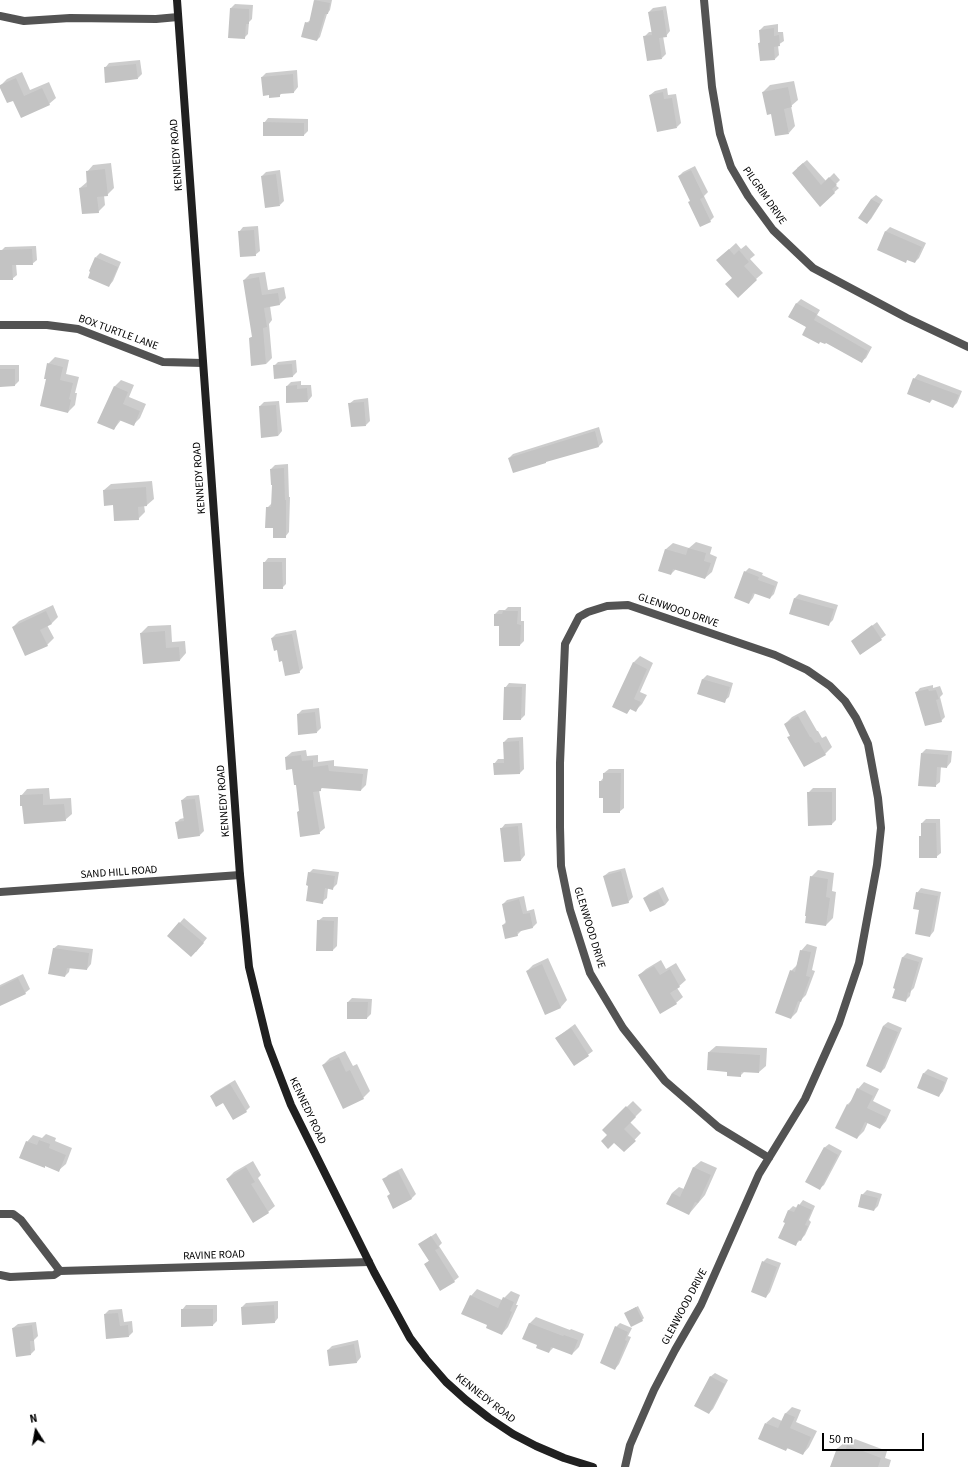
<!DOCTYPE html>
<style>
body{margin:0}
#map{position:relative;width:968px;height:1467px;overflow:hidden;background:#fff;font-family:"Source Sans 3",sans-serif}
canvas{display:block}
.north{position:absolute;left:16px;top:1411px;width:40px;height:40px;-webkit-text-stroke:3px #fff;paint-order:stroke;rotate:349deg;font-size:11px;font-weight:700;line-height:16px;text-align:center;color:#000}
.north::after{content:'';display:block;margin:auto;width:14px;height:18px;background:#000;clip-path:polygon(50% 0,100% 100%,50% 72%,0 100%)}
.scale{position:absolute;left:822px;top:1433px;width:102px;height:18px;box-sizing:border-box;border:2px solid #000;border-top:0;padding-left:5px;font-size:12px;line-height:14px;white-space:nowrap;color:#000;-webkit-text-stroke:3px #fff;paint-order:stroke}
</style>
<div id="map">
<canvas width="968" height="1467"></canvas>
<div class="north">N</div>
<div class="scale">50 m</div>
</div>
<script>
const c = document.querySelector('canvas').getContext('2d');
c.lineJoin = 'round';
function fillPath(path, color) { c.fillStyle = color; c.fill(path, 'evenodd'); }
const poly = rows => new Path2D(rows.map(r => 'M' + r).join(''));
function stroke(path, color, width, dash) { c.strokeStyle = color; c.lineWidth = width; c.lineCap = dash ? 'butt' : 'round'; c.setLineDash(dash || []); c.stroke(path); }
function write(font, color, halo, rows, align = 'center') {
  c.font = font + ' "Source Sans 3",sans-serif'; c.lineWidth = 4; c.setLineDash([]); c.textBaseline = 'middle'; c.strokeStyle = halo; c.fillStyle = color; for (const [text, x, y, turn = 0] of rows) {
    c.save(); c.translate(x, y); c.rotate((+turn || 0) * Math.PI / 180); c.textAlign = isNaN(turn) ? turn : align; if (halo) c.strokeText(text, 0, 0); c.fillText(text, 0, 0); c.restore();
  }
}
fillPath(poly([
 [315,0,332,0,330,10,327,14,320,37,317,40,306,23,311,20],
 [235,4,253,5,252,19,249,22,248,34,244,38,231,8],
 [666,6,670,31,666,36,663,36,666,54,662,58,644,37,649,32,652,32,649,12,653,8],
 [778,24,778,32,783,32,784,41,778,45,779,55,775,59,759,43,761,41,760,30,764,26],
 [140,60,142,74,138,78,105,68,109,63],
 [297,70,298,87,294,92,282,93,279,96,269,94,262,77,266,73],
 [22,72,30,90,49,82,56,98,49,104,14,99,0,86,7,79],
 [794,81,798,100,791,106,795,126,789,133,771,113,763,92,770,85],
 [667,88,668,95,676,94,681,123,677,127,650,95,655,91],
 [268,118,308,119,308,131,304,135,264,123],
 [807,160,826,181,834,173,840,180,835,185,839,188,820,205,797,168],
 [111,163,114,188,107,195,104,195,105,205,98,212,80,188,87,182,87,172,93,165],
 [695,166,708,192,704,196,714,217,710,221,691,201,679,176,683,172],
 [280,170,284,201,280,205,262,176,266,172],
 [876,195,883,200,871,219,867,223,871,199],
 [258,226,260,251,255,255,239,232,243,227],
 [890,227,926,243,919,258,915,262,878,249,886,231],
 [736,243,741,249,746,245,755,255,750,259,763,273,756,279,733,277,724,254],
 [36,246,37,260,32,264,16,264,17,275,12,279,1,251,5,247],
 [100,253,121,262,113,281,109,286,96,257],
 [265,272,268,290,284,287,286,298,280,304,270,306,272,320,269,324,272,358,266,364,250,338,253,336,244,280,250,274],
 [801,299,820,310,817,315,872,347,866,358,861,362,807,327,789,317,797,303],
 [55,357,69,360,66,374,79,377,75,393,77,393,75,405,68,412,48,378,48,364],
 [296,360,297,372,293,376,274,366,278,362],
 [0,365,19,365,19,381,15,385,0,386],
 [918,374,962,391,957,403,953,407,933,399,930,402,914,379],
 [121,380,134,385,129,397,146,404,140,418,133,425,121,420,114,429,99,422,115,386],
 [301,381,301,385,311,385,312,396,308,401,287,386,291,382],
 [368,398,370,421,366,425,349,404,354,400],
 [279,401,282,431,278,436,260,406,264,402],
 [599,427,603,442,599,446,509,458,513,454],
 [288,464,289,497,290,497,289,532,285,537,274,527,267,508,272,503,273,484,271,469,275,465],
 [152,481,154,499,147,505,144,505,145,512,138,519,114,504,104,490,111,484],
 [696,542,712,547,710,554,717,557,712,572,705,578,676,569,671,574,659,571,666,549,673,543,689,548],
 [268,558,286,558,286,584,282,588,264,563],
 [749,568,763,573,762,575,778,582,774,594,770,598,755,593,753,598,749,603,745,572],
 [799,594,838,605,833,620,829,624,790,613,795,598],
 [53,605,58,617,52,623,47,625,54,638,47,645,13,627,19,621],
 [508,607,521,607,521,621,524,621,524,641,520,645,500,625,495,614,499,610,505,610],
 [877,622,886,635,861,654,852,641],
 [171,625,172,642,185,641,186,653,180,660,141,633,148,626],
 [296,630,303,668,299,672,282,660,272,638,276,634],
 [640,656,653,663,640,692,647,695,642,704,636,710,631,708,627,713,633,663],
 [707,675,733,683,729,697,724,701,699,693,703,679],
 [509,683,526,684,525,715,521,719,504,719,505,688],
 [933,685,933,688,940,686,943,694,940,697,945,717,941,721,916,693,920,688],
 [319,708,321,728,317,732,298,714,302,710],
 [805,710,817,731,818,731,822,738,826,736,832,747,825,754,791,735,785,724,792,717],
 [523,737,524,769,520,773,494,764,498,759,504,759,504,742,508,738],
 [926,749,952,751,951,762,947,767,941,766,940,782,935,786,922,753],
 [306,750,307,756,318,755,318,762,334,760,334,766,368,769,366,785,361,790,324,787,319,790,325,828,319,833,298,812,300,810,297,784,293,768,286,757,292,752],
 [609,769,624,769,624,808,619,812,604,797,600,782,604,777,604,773],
 [49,788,50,799,71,798,72,814,65,820,21,796,27,789],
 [813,788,836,788,836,820,832,824,808,793],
 [199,795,204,831,200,835,176,823,180,819,184,818,182,800,187,796],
 [926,819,940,819,941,853,936,857,920,837,922,835,922,823],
 [522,823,525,855,521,860,504,861,501,829,505,824],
 [625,868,633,897,628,902,604,876,609,872],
 [313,869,339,872,337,884,333,888,328,888,327,898,322,902,309,885,309,873],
 [818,870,834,873,832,891,836,892,833,918,826,925,811,877],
 [663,887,669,900,665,905,644,898,649,894],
 [921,888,941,892,934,931,930,936,917,893],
 [524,896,527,911,534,909,537,923,533,927,522,930,517,935,503,925,507,921,503,904,507,900],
 [323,917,338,917,337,946,333,950,318,921],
 [184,918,207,938,196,952,168,936],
 [807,944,817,947,812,970,815,971,806,995,801,1000,797,1012,791,1018,791,971,797,965,801,951],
 [58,945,93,949,91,964,87,969,70,967,69,972,65,976,53,949],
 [907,953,923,958,914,988,911,991,910,996,905,1001,896,988,903,957],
 [548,958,567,1000,561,1007,546,1014,527,971,533,965],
 [661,960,666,969,676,963,686,980,677,988,683,997,676,1003,639,975,646,969],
 [23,974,30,989,25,993,0,1005,0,985],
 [352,998,372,999,371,1014,367,1018,348,1002],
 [888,1022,902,1028,885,1068,881,1072,883,1026],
 [575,1024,593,1051,574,1065,556,1038],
 [716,1046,767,1048,766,1066,759,1072,745,1071,740,1076,728,1071,709,1052],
 [345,1051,353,1066,357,1064,370,1091,363,1098,323,1065,330,1058],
 [928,1069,948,1078,943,1091,939,1096,923,1074],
 [235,1080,250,1107,246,1111,211,1096,215,1092],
 [864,1082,879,1089,873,1101,891,1110,886,1121,880,1128,868,1122,864,1131,857,1138,848,1104,852,1100,858,1089],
 [633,1101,642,1110,630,1122,641,1133,624,1151,603,1130],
 [46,1134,56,1138,55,1141,72,1148,66,1164,59,1170,46,1165,44,1167,27,1142,33,1135,42,1138],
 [829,1144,842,1151,824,1185,819,1189,824,1148],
 [253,1161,261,1175,258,1178,275,1206,268,1212,227,1179,234,1172],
 [701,1161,717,1168,705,1195,689,1214,672,1193,679,1187,684,1189,694,1167],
 [402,1168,416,1194,412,1198,394,1208,391,1194,384,1180,388,1175],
 [867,1190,882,1194,878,1206,874,1210,862,1195],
 [803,1200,815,1206,809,1220,811,1222,805,1235,795,1245,786,1223,784,1221,789,1210,793,1206,797,1208],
 [436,1233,442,1243,439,1246,459,1277,454,1281,425,1264,430,1260,420,1244],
 [767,1258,781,1263,770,1292,766,1297,763,1262],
 [477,1289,502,1300,511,1291,520,1295,516,1305,518,1305,508,1327,502,1334,488,1325,471,1296],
 [278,1301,278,1318,274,1323,242,1307,246,1303],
 [186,1305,217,1305,217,1321,213,1325,182,1310],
 [638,1306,644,1318,642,1320,627,1312],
 [122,1309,124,1322,132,1321,133,1332,129,1336,105,1314,109,1310],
 [536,1317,570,1330,571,1329,584,1334,579,1347,572,1354,554,1347,549,1352,539,1344,529,1324],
 [36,1322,38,1336,34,1340,35,1350,31,1354,13,1328,18,1324],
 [620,1323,632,1328,628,1336,631,1337,619,1364,615,1369,616,1327],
 [358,1340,361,1357,357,1362,328,1350,332,1346],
 [715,1373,728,1380,713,1409,709,1413,710,1377],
 [792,1407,801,1410,796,1422,817,1431,809,1447,803,1454,788,1448,786,1450,766,1423,773,1417,782,1421,786,1413],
 [855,1439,887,1451,885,1458,891,1460,889,1467,831,1467,838,1448,845,1442,850,1444]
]), '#0003');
fillPath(poly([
 [314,0,330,3,328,14,325,14,317,41,301,37,305,22,309,23],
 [230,8,249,9,249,24,246,24,245,39,228,38],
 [663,10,667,37,659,38,662,59,647,61,643,36,652,35,648,12],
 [774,28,774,36,779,35,780,46,774,47,775,60,760,61,758,43,760,43,759,30],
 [136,64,138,79,105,83,104,67],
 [293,74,294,93,280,94,280,97,269,98,269,95,263,96,261,77],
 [16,78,24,96,42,88,50,105,21,118,13,101,7,103,0,88,0,85],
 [788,87,792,107,784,109,789,134,775,136,771,114,767,115,762,92],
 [663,92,664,99,672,98,677,128,657,132,649,95],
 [263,122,304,123,304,136,263,136],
 [803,163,821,185,829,177,837,185,832,189,835,193,820,207,792,173],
 [105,169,108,196,97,197,99,213,82,214,79,188,87,187,86,171],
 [691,170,704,197,700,199,711,222,700,227,688,202,690,201,678,176],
 [276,174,280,206,265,208,261,176],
 [871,199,880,204,867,224,858,218],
 [254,230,256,256,240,257,238,231],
 [885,231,922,247,915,263,907,260,906,263,877,250],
 [32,249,33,265,12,265,13,280,0,280,0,250],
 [729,249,734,255,739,250,749,262,744,266,757,280,738,298,725,284,732,278,716,260],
 [95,257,118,267,109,287,88,278,90,272,89,271],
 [259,277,262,295,278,293,280,305,264,308,267,327,263,328,266,364,251,366,249,338,252,337,243,280],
 [796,303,817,314,814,320,868,351,862,363,826,343,825,344,820,342,819,344,802,335,806,327,788,317],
 [47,363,63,367,60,380,73,383,69,399,71,400,68,413,40,406,46,379,44,379],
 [292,364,293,377,274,379,273,365],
 [0,369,15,369,15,386,0,387],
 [913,378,959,395,953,408,931,399,930,403,907,394],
 [297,385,297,389,307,388,308,402,286,403,286,386],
 [114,386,128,392,123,404,140,411,134,426,119,420,114,430,97,423],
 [364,402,366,426,351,427,348,403],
 [276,405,278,436,261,438,259,406],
 [595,431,599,447,546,462,546,463,513,473,508,458],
 [284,468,285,500,286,500,286,538,273,538,273,528,265,528,266,507,271,507,272,485,271,485,270,469],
 [146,487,147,506,138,507,139,520,114,521,113,505,104,506,103,490],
 [688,548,706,553,704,561,711,563,705,579,673,569,671,575,658,571,665,549,686,555],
 [263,562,282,562,283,589,263,589],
 [744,571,759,577,758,580,775,586,770,599,753,593,749,604,734,598],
 [794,598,834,609,829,626,789,614],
 [46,611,52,624,40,630,48,646,25,656,12,627],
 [503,611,518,611,517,624,521,625,520,646,499,646,499,626,494,626,494,614,502,614],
 [872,625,882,640,860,655,851,641],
 [165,631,166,648,179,647,180,661,143,664,140,633],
 [292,634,300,673,285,676,282,661,279,662,277,650,274,651,271,638],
 [633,662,647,669,634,699,641,702,636,712,630,709,627,714,612,707],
 [702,679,730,687,725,703,697,694],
 [504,687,522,687,521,720,503,720],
 [928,689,929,691,936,690,939,699,936,700,942,722,925,726,915,692],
 [315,712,317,733,298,735,297,714],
 [798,716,810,737,811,737,815,743,819,742,826,755,804,767,787,737,790,736,784,724],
 [519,741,520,774,494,775,493,763,504,763,503,742],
 [921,753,948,755,947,768,937,767,936,787,918,786],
 [301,755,302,761,313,760,313,767,328,765,329,771,363,774,361,791,321,788,321,791,313,792,320,834,300,837,297,812,299,811,296,785,294,785,292,769,286,770,285,757],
 [603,773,621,773,620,813,603,813,603,798,599,798,599,781,603,781],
 [807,792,832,792,832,825,808,826],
 [43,794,43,805,64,804,66,821,24,824,22,806,20,806,20,795],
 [195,799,200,836,178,839,175,822,184,821,181,800],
 [921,823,936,823,937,858,919,858,919,836,921,836],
 [518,826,521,861,504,862,500,828],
 [621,871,629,903,612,907,603,876],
 [308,872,335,876,333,890,325,888,323,904,306,901,308,886,306,885],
 [810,876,828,879,826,897,830,898,826,926,805,923,806,916,805,916],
 [658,891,665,905,650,912,643,898],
 [916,892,938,896,930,937,915,934,919,910,913,909],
 [519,899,523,914,530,913,533,928,517,932,518,936,505,939,502,925,506,924,502,904],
 [317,920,334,921,333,951,316,951],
 [179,922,204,943,191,957,167,936],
 [53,948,89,953,87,970,67,968,65,977,48,974],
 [800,950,811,952,806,976,810,977,801,1002,798,1001,791,1019,775,1013,790,970,795,972],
 [902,957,919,962,910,993,908,992,906,1002,892,998,895,989,893,988],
 [542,964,561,1008,545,1015,526,971],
 [654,966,660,975,670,969,680,987,670,993,677,1004,660,1014,638,975],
 [18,978,26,994,0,1006,0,987],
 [347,1002,368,1002,367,1019,347,1019],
 [883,1026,898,1032,881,1073,866,1066],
 [571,1028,589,1056,574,1066,555,1038],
 [708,1052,760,1055,759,1073,741,1072,741,1077,727,1076,727,1072,707,1070],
 [339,1057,346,1072,350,1070,364,1099,343,1109,322,1065],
 [923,1073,945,1082,939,1097,917,1088],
 [230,1084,247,1112,233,1120,223,1103,216,1107,210,1096],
 [857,1088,873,1096,867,1108,886,1117,880,1129,865,1122,857,1139,835,1128,847,1104,849,1105],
 [626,1106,636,1117,624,1129,636,1141,624,1152,614,1143,608,1149,601,1141,607,1135,602,1130],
 [39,1140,50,1144,49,1148,66,1155,59,1172,45,1166,45,1168,19,1158,26,1141,37,1145],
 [824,1147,838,1155,820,1190,805,1182],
 [246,1167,255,1182,251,1184,269,1213,253,1223,226,1179],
 [693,1167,711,1175,698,1203,695,1202,689,1215,666,1204,672,1193,680,1197],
 [398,1171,412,1199,393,1209,387,1196,390,1194,382,1179],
 [861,1194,878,1198,874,1211,858,1207],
 [798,1204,812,1210,805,1225,808,1226,801,1241,798,1240,796,1246,778,1238,785,1223,783,1222,788,1210,794,1212],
 [431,1236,439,1248,435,1250,455,1282,440,1291,424,1264,429,1261,418,1244],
 [762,1261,777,1267,766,1298,751,1292],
 [470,1295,498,1308,503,1297,514,1302,510,1311,512,1312,502,1335,486,1328,487,1325,461,1314],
 [274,1305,275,1323,242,1325,241,1307],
 [636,1307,643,1321,631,1327,624,1313],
 [181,1309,213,1309,213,1326,181,1327],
 [118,1313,120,1326,128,1325,129,1337,106,1339,104,1314],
 [529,1323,563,1336,564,1335,578,1340,572,1355,551,1347,549,1353,536,1348,537,1345,522,1339],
 [32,1325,34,1341,30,1341,31,1355,16,1357,12,1328],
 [615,1326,628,1332,625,1340,627,1341,615,1370,600,1363],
 [354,1344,357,1363,329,1366,327,1350],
 [710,1376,725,1384,709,1414,694,1406],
 [785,1413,795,1417,790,1428,811,1437,803,1455,787,1448,786,1451,758,1439,765,1423,778,1428],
 [847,1445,881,1458,878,1467,830,1467,837,1448,845,1451]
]), '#c3c3c3');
stroke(poly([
 [704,0,712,87,720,134,731,167,748,196,773,230,813,268,907,318,968,347],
 [0,16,24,21,70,18,156,19,178,17],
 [0,325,47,325,78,329,163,362,203,363],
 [0,892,240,875],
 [0,1214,13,1214,21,1220,60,1271],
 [0,1275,10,1277,54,1275,60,1271,369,1262],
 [625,1467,630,1445,654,1390,675,1350,701,1305,759,1174,805,1099,839,1023,859,963,877,865,881,828,878,798,868,744,856,718,845,701,830,686,807,670,775,655,628,605,607,606,588,612,579,617,565,644,560,763,560,827,561,866,570,910,590,973,623,1028,665,1081,718,1127,769,1158]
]), '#535353', 8);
stroke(poly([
 [177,0,240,875,249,967,268,1045,291,1105,374,1272,410,1338,426,1359,446,1382,466,1400,489,1418,513,1434,536,1446,564,1458,593,1467]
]), '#202020', 8);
write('11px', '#000', '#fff', [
 ["KENNEDY ROAD",177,155,-94],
 ["PILGRIM DRIVE",764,196,55],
 ["BOX TURTLE LANE",118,333,20],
 ["KENNEDY ROAD",200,478,-94],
 ["GLENWOOD DRIVE",678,611,19],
 ["KENNEDY ROAD",224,801,-94],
 ["SAND HILL ROAD",119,873,-4],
 ["GLENWOOD DRIVE",589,928,73],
 ["KENNEDY ROAD",307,1111,65],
 ["RAVINE ROAD",214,1256,-2],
 ["GLENWOOD DRIVE",685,1307,-62],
 ["KENNEDY ROAD",485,1399,38]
]);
</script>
